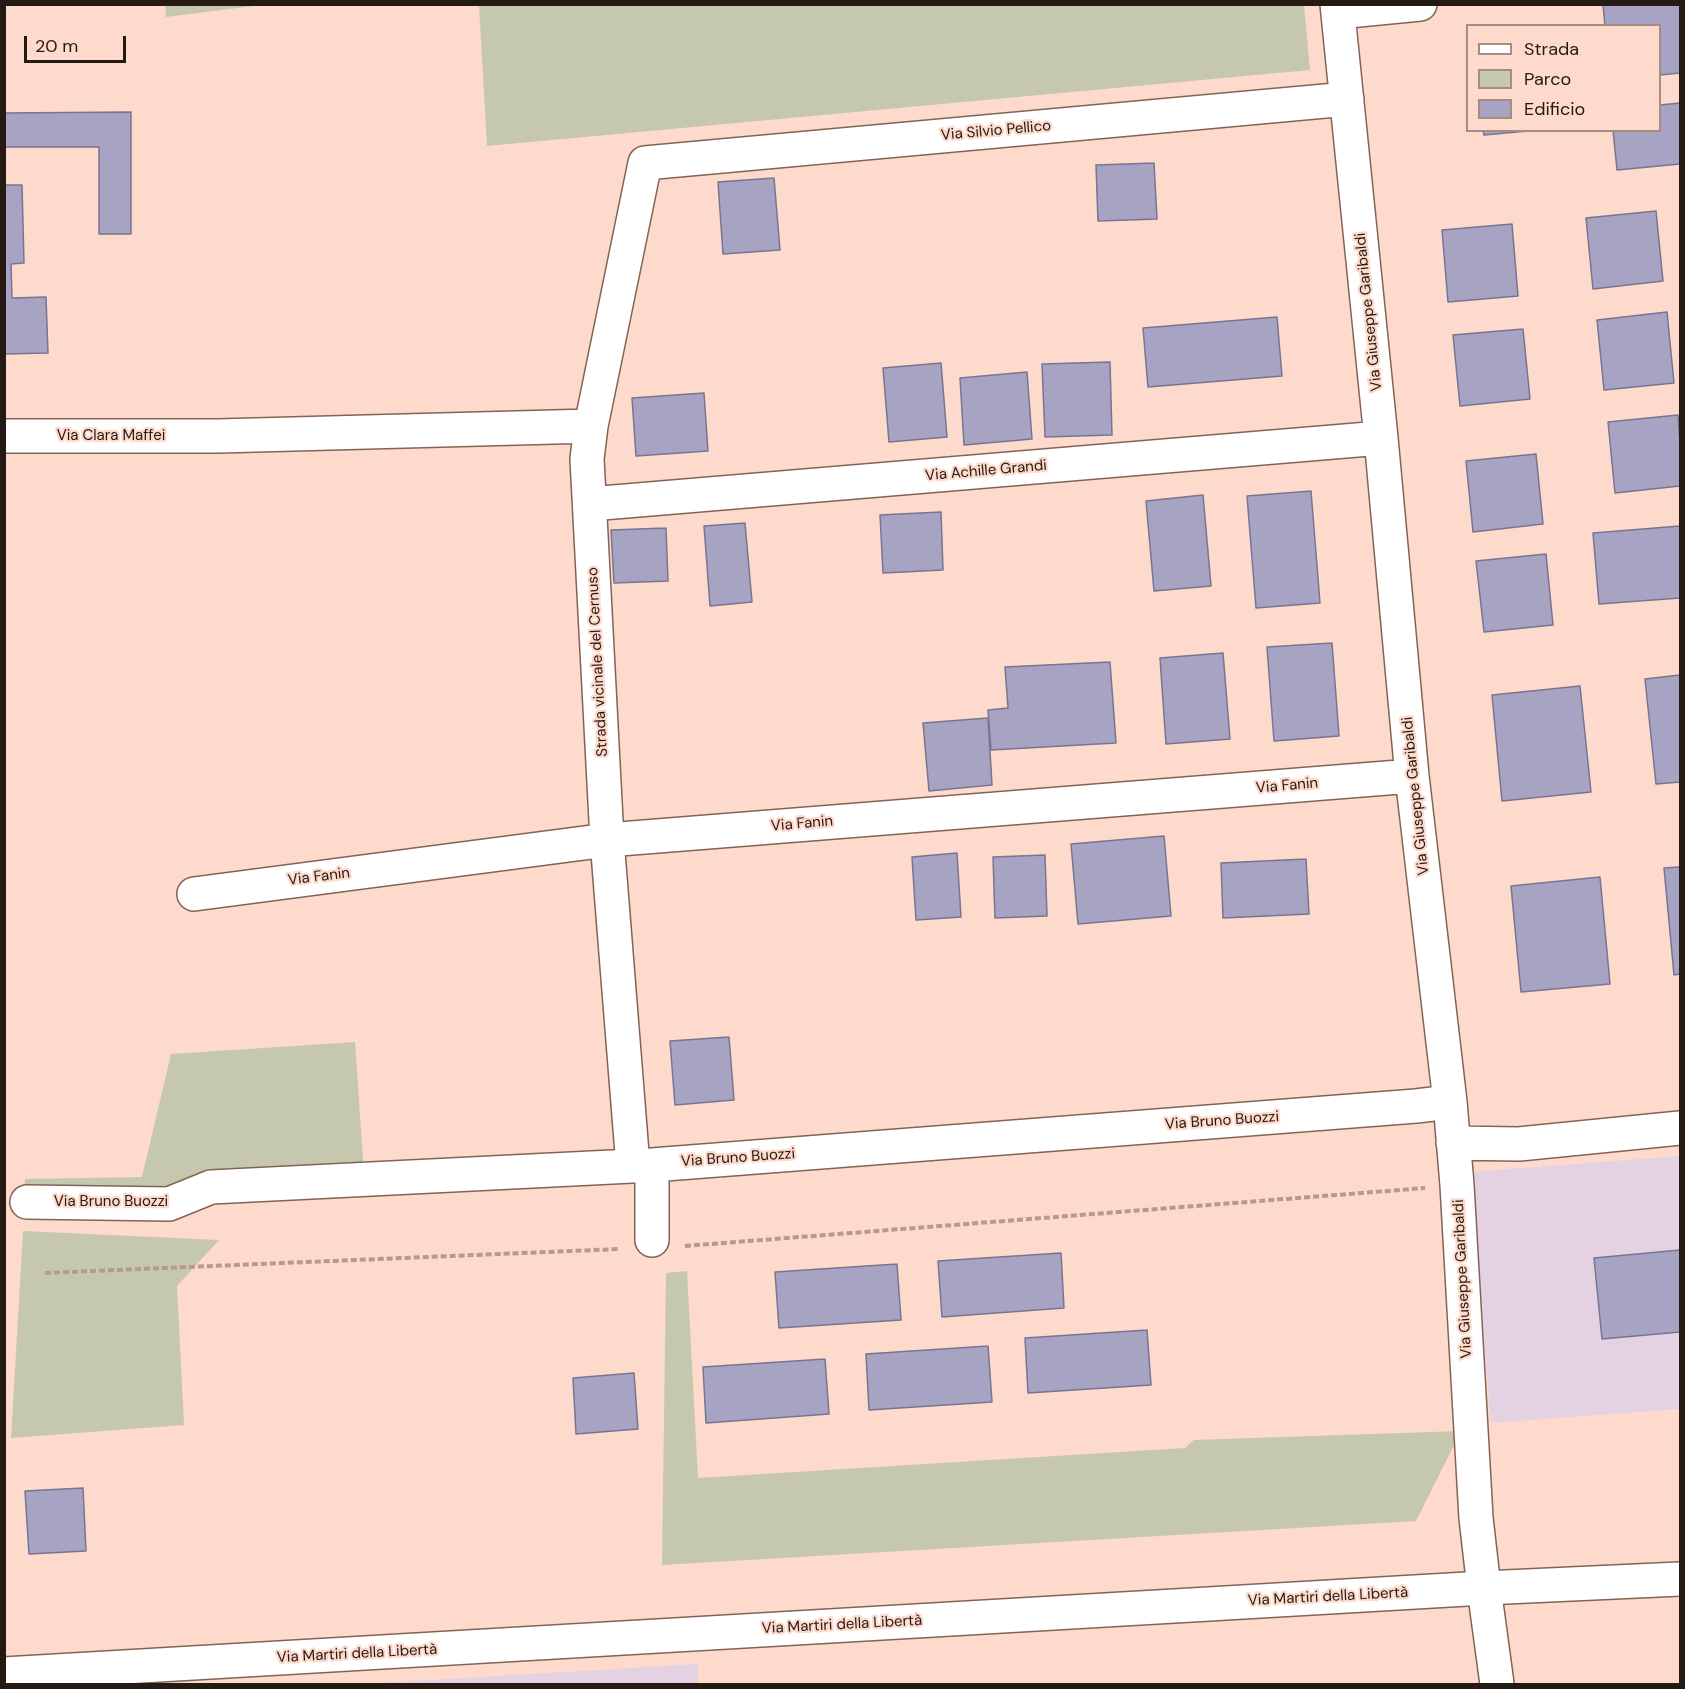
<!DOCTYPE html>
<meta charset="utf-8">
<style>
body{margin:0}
#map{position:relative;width:1685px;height:1689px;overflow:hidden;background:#fddacb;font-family:"DM Sans",sans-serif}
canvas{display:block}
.frame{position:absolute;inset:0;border:6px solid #251913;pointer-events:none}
.legend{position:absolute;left:1466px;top:24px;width:195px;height:108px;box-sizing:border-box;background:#fddacb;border:2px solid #a78d81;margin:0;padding:8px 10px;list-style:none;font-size:18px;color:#251913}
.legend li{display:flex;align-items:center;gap:12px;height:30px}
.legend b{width:30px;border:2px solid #a78d81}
.scale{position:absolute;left:24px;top:36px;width:102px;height:27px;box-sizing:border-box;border:3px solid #251913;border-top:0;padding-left:8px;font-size:18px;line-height:21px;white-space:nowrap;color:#251913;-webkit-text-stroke:4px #fddacb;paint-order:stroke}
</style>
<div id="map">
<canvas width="1685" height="1689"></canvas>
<div class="frame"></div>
<ul class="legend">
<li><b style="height:8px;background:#fff"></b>Strada</li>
<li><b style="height:16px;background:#c5c8ae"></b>Parco</li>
<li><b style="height:16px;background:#a7a3c2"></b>Edificio</li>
</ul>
<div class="scale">20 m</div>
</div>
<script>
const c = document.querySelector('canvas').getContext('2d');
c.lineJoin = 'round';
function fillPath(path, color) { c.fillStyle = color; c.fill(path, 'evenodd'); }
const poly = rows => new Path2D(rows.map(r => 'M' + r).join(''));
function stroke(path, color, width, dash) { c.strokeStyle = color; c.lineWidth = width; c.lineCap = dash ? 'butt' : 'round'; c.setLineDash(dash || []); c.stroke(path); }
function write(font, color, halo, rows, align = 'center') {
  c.font = font + ' "DM Sans",sans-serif'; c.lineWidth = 4.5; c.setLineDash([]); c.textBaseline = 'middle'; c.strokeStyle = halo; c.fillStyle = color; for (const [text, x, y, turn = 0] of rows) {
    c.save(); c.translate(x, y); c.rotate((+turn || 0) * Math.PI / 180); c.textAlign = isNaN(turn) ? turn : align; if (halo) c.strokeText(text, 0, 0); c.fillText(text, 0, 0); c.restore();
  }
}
fillPath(poly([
 [1680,1156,1680,1409,1491,1423,1469,1172],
 [698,1664,698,1684,363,1684]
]), '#e4d2e3');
fillPath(poly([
 [165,4,261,4,261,5,166,17],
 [479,5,1304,5,1310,70,487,146],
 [355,1042,365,1188,24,1196,25,1179,142,1177,171,1054],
 [23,1231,219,1240,177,1286,184,1425,11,1438],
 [687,1271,698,1478,1185,1448,1194,1440,1461,1431,1416,1521,662,1565,666,1273]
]), '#c5c8ae');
const building = poly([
 [1613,4,1680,4,1680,73,1660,75,1660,26,1605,26,1603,5,1613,4],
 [1680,103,1680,164,1617,170,1613,130,1660,130,1660,105,1680,103],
 [131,112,131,234,99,234,99,147,4,147,4,113,131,112],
 [1483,130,1539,130,1484,135,1483,130],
 [1154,163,1157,219,1098,221,1096,165,1154,163],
 [774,178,780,250,723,254,718,182,774,178],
 [4,185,22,185,24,263,11,264,12,298,46,297,48,353,4,354,4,185],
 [1656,211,1663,281,1593,289,1586,218,1656,211],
 [1512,224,1518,296,1448,302,1442,230,1512,224],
 [1667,312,1674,383,1604,390,1597,320,1667,312],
 [1277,317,1282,376,1148,387,1143,328,1277,317],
 [1523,329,1530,399,1460,406,1453,335,1523,329],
 [1110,362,1112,435,1045,437,1042,364,1110,362],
 [941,363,947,437,889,442,883,368,941,363],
 [1027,372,1032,439,964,445,960,378,1027,372],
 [704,393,708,451,636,456,632,398,704,393],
 [1678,415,1680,443,1680,486,1615,493,1608,422,1678,415],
 [1536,454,1543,524,1473,532,1466,461,1536,454],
 [1311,491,1320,603,1256,608,1247,496,1311,491],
 [1203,495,1211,586,1154,591,1146,501,1203,495],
 [941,512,943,570,883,573,880,515,941,512],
 [745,523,752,602,710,606,704,526,745,523],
 [1680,526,1680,598,1599,604,1593,533,1680,526],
 [666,528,668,581,614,583,611,530,666,528],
 [1546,554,1553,625,1484,632,1476,561,1546,554],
 [1332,643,1339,736,1274,741,1267,647,1332,643],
 [1223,653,1230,739,1166,744,1160,658,1223,653],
 [1110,662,1116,743,991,750,988,710,1008,708,1005,667,1110,662],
 [1680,675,1680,782,1656,784,1645,679,1680,675],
 [1580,686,1591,792,1502,801,1492,695,1580,686],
 [988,718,992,785,929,791,923,723,988,718],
 [1164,836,1171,916,1078,924,1071,844,1164,836],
 [957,853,961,917,916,920,912,857,957,853],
 [1045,855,1047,916,995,918,993,857,1045,855],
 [1306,859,1309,914,1223,918,1221,863,1306,859],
 [1680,867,1680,974,1674,975,1664,868,1680,867],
 [1600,877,1610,984,1521,992,1511,886,1600,877],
 [729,1037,734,1100,675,1105,670,1041,729,1037],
 [1680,1250,1680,1332,1602,1339,1594,1258,1680,1250],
 [1061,1253,1064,1308,942,1317,938,1261,1061,1253],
 [897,1264,901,1320,779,1328,775,1272,897,1264],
 [1147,1330,1151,1385,1028,1393,1025,1338,1147,1330],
 [988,1346,992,1402,869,1410,866,1354,988,1346],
 [825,1359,829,1414,706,1423,703,1367,825,1359],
 [634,1373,638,1429,576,1434,573,1378,634,1373],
 [83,1488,86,1551,29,1554,25,1491,83,1488]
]);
fillPath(building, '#a7a3c2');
stroke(building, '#787491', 1.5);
const minor = poly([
 [1337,4,1381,438,1412,776,1450,1102,1457,1185,1476,1518,1484,1588,1497,1684],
 [1338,12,1420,4],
 [4,436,218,436,591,426],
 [590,504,1381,438],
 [194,894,607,840,1412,776],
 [1453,1143,1519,1144,1680,1128],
 [652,1165,652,1240],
 [633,1166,607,840,587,459,591,426,645,163,1347,99],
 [27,1202,169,1204,211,1187,652,1165,1416,1106,1450,1102]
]);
const major = poly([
 [4,1674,1484,1588,1680,1579]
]);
stroke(minor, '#826456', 36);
stroke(major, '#826456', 36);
stroke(poly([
 [685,1246,1425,1188],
 [45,1273,620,1249]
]), '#b69a8e', 4, [6, 3]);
stroke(minor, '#fff', 33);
stroke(major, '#fff', 33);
write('15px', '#251913', '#fddacb', [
 ["Via Silvio Pellico",996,131,-5],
 ["Via Giuseppe Garibaldi",1369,312,-96],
 ["Via Clara Maffei",111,436],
 ["Via Achille Grandi",986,471,-5],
 ["Strada vicinale del Cernuso",598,662,-93],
 ["Via Fanin",1287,786,-5],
 ["Via Giuseppe Garibaldi",1416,796,-96],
 ["Via Fanin",802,824,-5],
 ["Via Fanin",319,877,-7],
 ["Via Bruno Buozzi",1222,1121,-4],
 ["Via Bruno Buozzi",738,1158,-4],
 ["Via Bruno Buozzi",111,1202],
 ["Via Giuseppe Garibaldi",1463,1279,-93],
 ["Via Martiri della Libertà",1328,1597,-3],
 ["Via Martiri della Libertà",842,1625,-3],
 ["Via Martiri della Libertà",357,1654,-3]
]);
</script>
